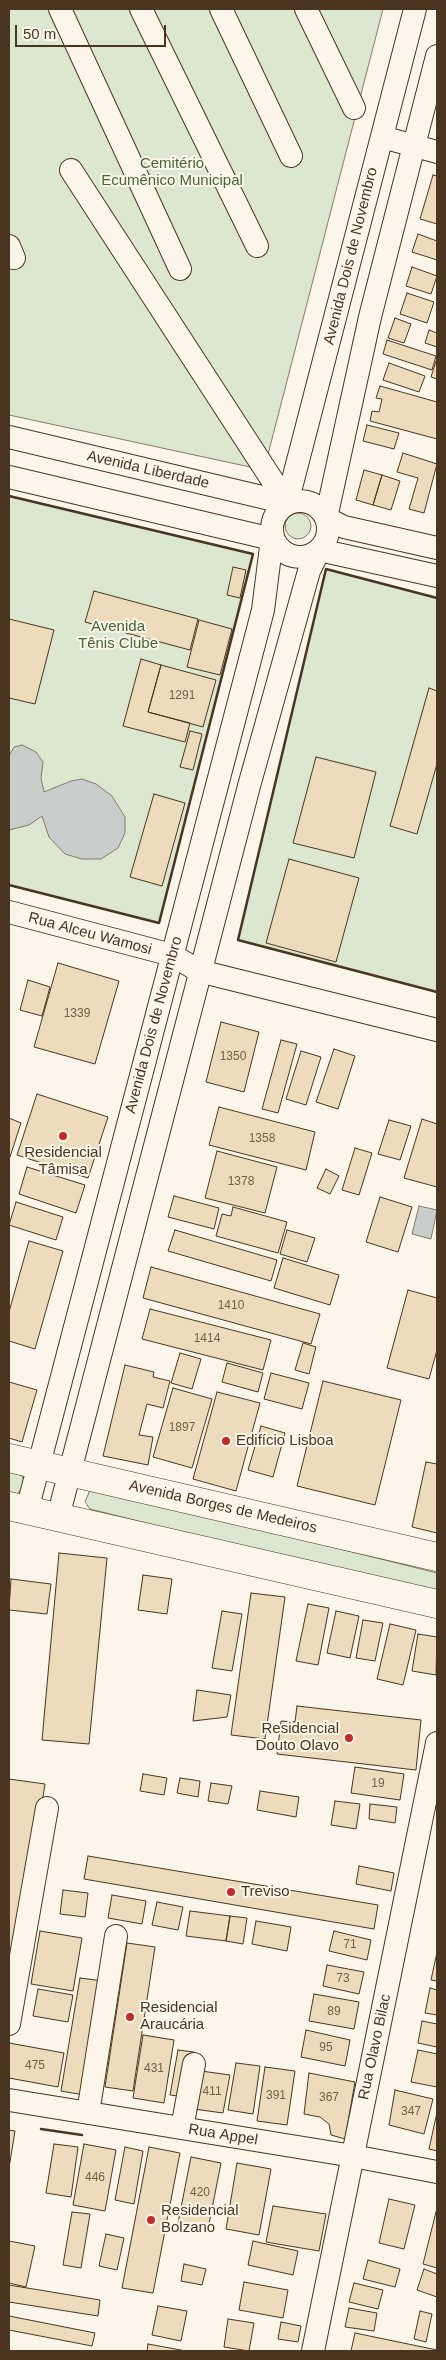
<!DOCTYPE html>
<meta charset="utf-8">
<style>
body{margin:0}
#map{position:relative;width:446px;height:2360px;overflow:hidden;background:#fbf6e9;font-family:Arial,sans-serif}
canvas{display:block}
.frame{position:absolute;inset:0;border:10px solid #4a3520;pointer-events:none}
.scale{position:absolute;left:15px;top:25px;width:151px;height:22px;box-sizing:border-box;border:2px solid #4a3520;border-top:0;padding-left:6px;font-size:15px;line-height:18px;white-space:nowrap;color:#4a3520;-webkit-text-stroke:4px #fbf6e9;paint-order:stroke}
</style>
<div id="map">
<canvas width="446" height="2360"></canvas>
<div class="frame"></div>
<div class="scale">50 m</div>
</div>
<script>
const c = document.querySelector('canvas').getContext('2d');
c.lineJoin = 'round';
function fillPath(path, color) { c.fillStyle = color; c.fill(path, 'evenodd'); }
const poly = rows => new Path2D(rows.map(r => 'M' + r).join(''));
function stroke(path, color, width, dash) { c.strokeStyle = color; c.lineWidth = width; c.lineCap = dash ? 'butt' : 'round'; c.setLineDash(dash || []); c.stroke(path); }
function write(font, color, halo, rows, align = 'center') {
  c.font = font + ' Arial,sans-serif'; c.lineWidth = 4; c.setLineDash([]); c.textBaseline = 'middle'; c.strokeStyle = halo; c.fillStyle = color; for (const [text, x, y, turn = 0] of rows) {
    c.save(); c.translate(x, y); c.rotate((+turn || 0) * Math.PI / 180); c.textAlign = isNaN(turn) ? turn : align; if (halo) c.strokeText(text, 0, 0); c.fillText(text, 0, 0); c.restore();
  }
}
const green = poly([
 [9,9,383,9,264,470,9,415,9,9],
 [9,496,253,554,159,923,9,885,9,496],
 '285 526a13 13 0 1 1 26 0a13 13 0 1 1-26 0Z',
 [326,569,437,598,437,992,238,940,326,569],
 [9,1471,21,1475,24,1480,24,1486,17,1494,9,1492,9,1471],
 [99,1489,437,1573,437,1596,90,1509,85,1502,90,1490,99,1489]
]);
fillPath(green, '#dce7d0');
stroke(green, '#887966', 1);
const water = poly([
 [22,745,36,752,43,762,41,778,44,792,71,781,82,779,96,784,112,796,125,817,125,833,118,848,101,859,82,859,65,854,49,837,42,816,29,825,9,830,9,756,14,747,22,745],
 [419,1206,437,1210,431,1239,412,1234,419,1206]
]);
fillPath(water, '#c9cecd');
stroke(water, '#887966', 1);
const building = poly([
 [433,175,437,176,437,224,420,219,433,175],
 [418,234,437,241,437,260,412,252,418,234],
 [412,267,437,276,431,294,406,286,412,267],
 [407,293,434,302,427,323,400,314,407,293],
 [395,318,411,324,404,343,388,338,395,318],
 [429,330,437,333,437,347,425,343,429,330],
 [387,340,436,356,432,370,383,354,387,340],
 [437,358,437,379,431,377,437,358],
 [389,363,425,376,419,392,383,380,389,363],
 [380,386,437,402,437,439,370,421,372,411,379,412,382,399,376,398,380,386],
 [367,425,399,433,394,449,363,441,367,425],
 [403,453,437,464,424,513,409,509,418,478,397,472,403,453],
 [364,470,382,475,373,505,356,500,364,470],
 [382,475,400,481,391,510,373,505,382,475],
 [233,567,246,570,240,598,227,595,233,567],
 [94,591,198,619,190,650,85,622,94,591],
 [9,619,54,630,35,704,9,698,9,619],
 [199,620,232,629,220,675,187,667,199,620],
 [141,659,161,665,148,712,190,723,185,742,123,726,141,659],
 [161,665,216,680,203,727,148,712,161,665],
 [429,688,437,691,437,764,417,834,390,826,429,688],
 [190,731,202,734,193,770,180,767,190,731],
 [316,757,376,772,354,858,293,843,316,757],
 [154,794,185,803,162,886,130,877,154,794],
 [289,859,359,878,336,962,266,943,289,859],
 [58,963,119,981,95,1064,34,1047,58,963],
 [28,980,50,987,42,1016,20,1010,28,980],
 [221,1022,259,1032,244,1092,206,1082,221,1022],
 [281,1040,297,1044,278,1113,262,1109,281,1040],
 [334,1049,355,1056,338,1109,316,1102,334,1049],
 [301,1051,321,1057,306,1105,286,1099,301,1051],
 [37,1094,108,1117,88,1178,17,1155,37,1094],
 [219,1107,315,1132,306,1170,209,1145,219,1107],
 [9,1118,21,1123,10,1157,9,1156,9,1118],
 [422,1119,437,1124,437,1187,404,1178,422,1119],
 [389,1120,411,1126,400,1160,378,1154,389,1120],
 [355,1148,372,1153,359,1195,342,1190,355,1148],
 [217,1151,277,1167,265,1213,205,1198,217,1151],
 [27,1167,85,1185,76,1213,19,1194,27,1167],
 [326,1169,339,1176,330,1194,317,1188,326,1169],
 [174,1196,219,1208,214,1229,168,1217,174,1196],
 [380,1197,412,1207,398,1252,366,1242,380,1197],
 [16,1202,63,1217,56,1240,9,1225,16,1202],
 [233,1207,287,1222,278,1253,216,1236,222,1214,231,1216,233,1207],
 [175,1230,277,1260,271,1281,168,1251,175,1230],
 [287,1230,315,1238,307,1262,280,1254,287,1230],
 [29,1241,63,1251,35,1349,9,1341,9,1312,29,1241],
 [283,1258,339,1275,330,1305,274,1288,283,1258],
 [151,1267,320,1314,311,1344,143,1298,151,1267],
 [408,1290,437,1298,437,1350,429,1379,387,1368,408,1290],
 [150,1309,271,1340,263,1370,142,1339,150,1309],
 [303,1343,316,1347,309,1374,295,1370,303,1343],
 [180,1353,201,1359,192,1389,171,1383,180,1353],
 [227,1363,263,1373,258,1392,222,1382,227,1363],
 [125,1365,154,1372,153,1377,170,1381,163,1408,147,1404,139,1435,153,1437,148,1465,103,1456,125,1365],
 [271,1373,309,1383,302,1409,264,1399,271,1373],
 [323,1381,401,1400,375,1505,297,1486,323,1381],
 [9,1382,37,1390,22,1442,9,1438,9,1382],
 [173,1388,212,1399,192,1468,153,1457,173,1388],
 [217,1392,260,1403,236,1491,193,1479,217,1392],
 [261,1426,285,1433,273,1477,248,1470,261,1426],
 [426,1462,437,1464,437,1533,412,1527,426,1462],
 [59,1553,107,1558,89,1744,42,1740,59,1553],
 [143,1575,172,1579,167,1614,138,1610,143,1575],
 [11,1579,51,1584,47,1614,9,1610,11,1579],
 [251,1593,285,1597,265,1739,231,1735,251,1593],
 [308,1604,329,1608,318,1665,296,1661,308,1604],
 [222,1611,242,1614,232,1671,212,1668,222,1611],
 [336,1611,359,1616,350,1658,327,1653,336,1611],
 [363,1620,383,1623,375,1661,356,1658,363,1620],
 [390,1624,416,1630,403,1685,377,1679,390,1624],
 [418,1634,437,1637,436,1675,412,1671,418,1634],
 [197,1690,231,1695,227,1717,193,1721,197,1690],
 [297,1706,421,1720,416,1770,277,1754,281,1721,295,1722,297,1706],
 [355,1767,404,1774,400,1800,351,1793,355,1767],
 [143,1774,167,1778,164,1795,140,1791,143,1774],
 [180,1778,200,1781,198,1797,177,1793,180,1778],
 [9,1779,45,1784,9,2015,9,1779],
 [211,1783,232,1786,228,1804,208,1801,211,1783],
 [260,1791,299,1797,296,1817,257,1810,260,1791],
 [335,1801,360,1804,356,1829,331,1825,335,1801],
 [370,1804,397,1807,395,1823,369,1819,370,1804],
 [88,1856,378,1905,374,1929,84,1879,88,1856],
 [359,1866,394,1873,391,1891,356,1884,359,1866],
 [63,1890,88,1893,85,1917,60,1914,63,1890],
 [112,1895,146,1901,142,1924,108,1918,112,1895],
 [157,1902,183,1907,178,1930,152,1925,157,1902],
 [190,1911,230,1916,226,1941,186,1936,190,1911],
 [230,1916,247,1918,243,1944,226,1941,230,1916],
 [256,1921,291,1927,287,1951,252,1944,256,1921],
 [40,1931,82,1938,73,1991,31,1984,40,1931],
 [334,1931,371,1940,367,1960,329,1951,334,1931],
 [127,1943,155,1947,133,2091,105,2087,127,1943],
 [437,1952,437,1981,431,1980,437,1952],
 [327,1965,364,1972,359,1994,323,1986,327,1965],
 [80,1978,103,1981,84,2095,61,2091,80,1978],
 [430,1988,437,1990,437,2015,425,2013,430,1988],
 [38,1989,73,1995,68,2022,33,2016,38,1989],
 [314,1994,359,2002,354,2029,309,2021,314,1994],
 [422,2021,437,2024,437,2047,418,2043,422,2021],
 [306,2030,350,2040,345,2066,301,2057,306,2030],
 [143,2035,174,2040,164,2103,133,2098,143,2035],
 [9,2043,64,2053,58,2087,9,2078,9,2043],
 [178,2050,194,2052,186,2097,170,2095,178,2050],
 [418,2050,437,2054,437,2087,411,2082,418,2050],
 [236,2063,260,2066,253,2114,228,2110,236,2063],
 [265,2067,295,2071,287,2125,257,2121,265,2067],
 [201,2071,230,2075,223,2113,194,2109,201,2071],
 [309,2073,355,2082,345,2139,331,2135,329,2124,320,2117,304,2114,309,2073],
 [395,2090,433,2099,424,2134,389,2125,395,2090],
 [437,2112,437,2151,429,2149,437,2112],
 [9,2130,15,2131,9,2168,9,2130],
 [54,2144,78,2147,71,2197,46,2193,54,2144],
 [84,2144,116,2150,105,2211,73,2205,84,2144],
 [125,2147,143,2151,134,2204,115,2200,125,2147],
 [149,2147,180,2153,153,2293,122,2288,149,2147],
 [191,2157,221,2163,208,2229,178,2223,191,2157],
 [237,2163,271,2169,259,2235,226,2229,237,2163],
 [389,2199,415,2205,404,2249,379,2243,389,2199],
 [273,2206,326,2214,319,2251,266,2242,273,2206],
 [437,2208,437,2268,423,2264,437,2208],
 [72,2212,90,2214,81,2268,63,2265,72,2212],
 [106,2234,124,2238,117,2270,99,2266,106,2234],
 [9,2241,35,2246,26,2287,9,2283,9,2241],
 [253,2241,298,2251,293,2275,248,2265,253,2241],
 [368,2260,400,2269,395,2287,363,2279,368,2260],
 [184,2264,206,2269,202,2285,181,2281,184,2264],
 [424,2269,437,2274,437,2297,417,2290,424,2269],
 [244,2282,288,2290,283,2318,239,2310,244,2282],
 [354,2283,383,2290,378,2309,349,2302,354,2283],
 [9,2285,100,2300,98,2316,9,2302,9,2285],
 [158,2306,187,2311,181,2341,152,2335,158,2306],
 [349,2308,377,2313,374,2331,345,2327,349,2308],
 [420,2311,432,2314,426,2342,414,2339,420,2311],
 [9,2316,95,2333,92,2346,9,2330,9,2316],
 [228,2319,254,2323,249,2351,224,2347,228,2319],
 [281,2322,301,2326,298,2342,278,2339,281,2322],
 [355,2333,437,2350,437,2351,351,2351,355,2333],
 [148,2344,186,2351,147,2351,148,2344]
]);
fillPath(building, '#ecdcbc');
stroke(building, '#4a3520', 1);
const minor = poly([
 [60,9,180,269],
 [141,9,257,246],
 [221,9,291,156],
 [306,9,354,108],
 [382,137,437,152],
 [71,170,287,503],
 [9,246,14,258],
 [9,437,287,503],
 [9,477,272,539],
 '272 529a28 28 0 1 1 56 0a28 28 0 1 1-56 0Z',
 [287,503,415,9],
 [326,518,370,317,437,56],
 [326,518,344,527,437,548],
 [319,550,437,576],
 [9,912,172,955,199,971,437,1030],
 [27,1510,263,610,272,539],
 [58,1517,249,786,309,571,319,550],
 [9,2024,47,1808],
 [9,2100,353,2156,437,2172],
 [88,2113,116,1936],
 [182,2128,194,2064],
 [313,2351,437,1743]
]);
const major = poly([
 [9,1458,437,1557],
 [9,1506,437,1604]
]);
stroke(minor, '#4a3520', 24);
stroke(major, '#4a3520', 29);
stroke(minor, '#fbf6e9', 22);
stroke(major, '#fbf6e9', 28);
stroke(poly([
 [9,496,253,554,159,923,9,885],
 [437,598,326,569,238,940,437,992],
 [41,2129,82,2135]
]), '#4a3520', 2.5);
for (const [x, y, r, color] of [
 [63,1136,5,"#c62828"],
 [226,1441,5,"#c62828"],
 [349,1738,5,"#c62828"],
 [231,1892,5,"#c62828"],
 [130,2017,5,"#c62828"],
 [151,2220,5,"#c62828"]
]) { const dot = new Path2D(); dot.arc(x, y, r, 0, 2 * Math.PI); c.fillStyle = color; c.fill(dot); stroke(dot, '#fbf6e9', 2); }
write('12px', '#725f47', null, [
 ["1291",182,696],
 ["1339",77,1014],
 ["1350",233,1057],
 ["1358",262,1139],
 ["1378",241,1182],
 ["1410",231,1306],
 ["1414",207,1339],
 ["1897",182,1428],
 ["19",378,1784],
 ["71",350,1945],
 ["73",343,1979],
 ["89",334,2012],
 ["95",326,2048],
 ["475",35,2066],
 ["431",154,2069],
 ["411",212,2092],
 ["391",276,2096],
 ["367",329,2098],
 ["347",411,2112],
 ["446",95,2178],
 ["420",200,2193]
]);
write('15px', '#436837', '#fbf6e9', [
 ["Cemitério",172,164],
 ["Ecumênico Municipal",172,181],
 ["Avenida",118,627],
 ["Tênis Clube",118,644]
]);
write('15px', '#4a3520', '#fbf6e9', [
 ["Avenida Dois de Novembro",351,256,-76],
 ["Avenida Liberdade",148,470,13],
 ["Rua Alceu Wamosi",90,934,15],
 ["Avenida Dois de Novembro",154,1025,-75],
 ["Avenida Borges de Medeiros",223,1507,13],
 ["Rua Olavo Bilac",375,2047,-78],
 ["Rua Appel",223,2135,9]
]);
write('15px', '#4a3520', '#fbf6e9', [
 ["Residencial",63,1153,"center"],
 ["Tâmisa",63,1170,"center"],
 ["Edifício Lisboa",236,1441],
 ["Residencial",339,1729,"right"],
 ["Douto Olavo",339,1746,"right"],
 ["Treviso",241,1892],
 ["Residencial",140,2008],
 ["Araucária",140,2025],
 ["Residencial",161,2211],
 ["Bolzano",161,2228]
], 'left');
</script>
